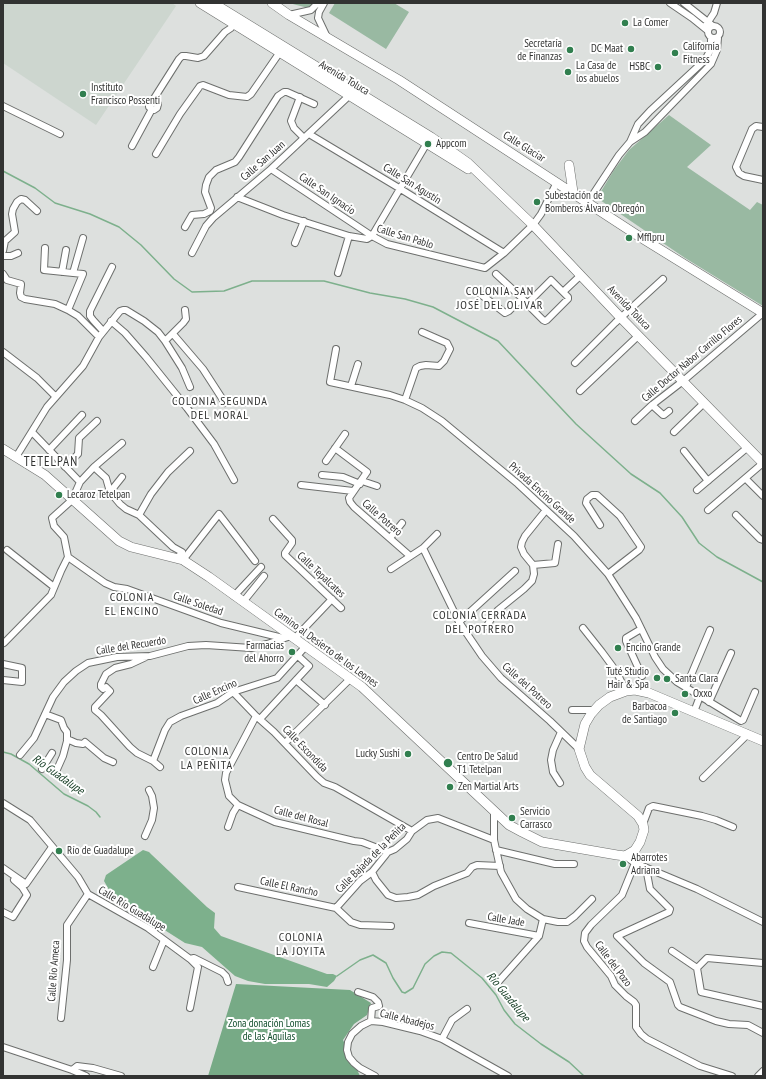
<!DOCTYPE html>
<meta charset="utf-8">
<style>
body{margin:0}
#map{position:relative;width:766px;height:1079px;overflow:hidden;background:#dde0de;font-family:"PT Sans Narrow",sans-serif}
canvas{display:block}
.frame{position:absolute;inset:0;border:4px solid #323332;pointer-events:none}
</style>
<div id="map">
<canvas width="766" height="1079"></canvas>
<div class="frame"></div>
</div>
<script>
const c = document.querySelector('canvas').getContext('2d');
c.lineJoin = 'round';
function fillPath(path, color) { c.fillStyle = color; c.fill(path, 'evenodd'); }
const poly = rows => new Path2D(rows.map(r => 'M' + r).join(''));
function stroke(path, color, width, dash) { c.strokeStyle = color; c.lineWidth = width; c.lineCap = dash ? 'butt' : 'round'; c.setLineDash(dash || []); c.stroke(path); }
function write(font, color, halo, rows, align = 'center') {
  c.font = font + ' "PT Sans Narrow",sans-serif'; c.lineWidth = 4; c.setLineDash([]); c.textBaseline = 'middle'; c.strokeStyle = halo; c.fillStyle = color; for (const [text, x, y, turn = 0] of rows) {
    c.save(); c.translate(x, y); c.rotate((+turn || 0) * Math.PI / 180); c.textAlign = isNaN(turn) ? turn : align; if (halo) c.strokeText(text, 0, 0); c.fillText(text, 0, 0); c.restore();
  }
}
fillPath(poly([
 [5,3,172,3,176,6,96,125,3,63,3,7]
]), '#cdd6cf');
fillPath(poly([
 [289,3,314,3,313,6,308,8],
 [335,3,394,3,409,12,386,49,329,13],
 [669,115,711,145,687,167,750,210,757,202,763,205,763,306,685,258,597,198,614,170,629,150]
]), '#99b9a2');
fillPath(poly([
 [236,984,350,990,371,1003,367,1015,354,1024,343,1040,360,1076,208,1076]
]), '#77aa86');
fillPath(poly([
 [143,850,149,852,152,855,207,907,215,913,214,928,221,936,327,974,333,974,337,976,334,981,327,987,309,984,265,984,248,981,235,976,202,947,185,943,163,929,153,920,135,908,112,895,104,881,106,875]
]), '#7db08c');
stroke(poly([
 [3,171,35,188,55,203,90,214,119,227,141,245,174,279,192,292,224,291,252,281,324,281,370,293,405,299,433,307,498,341,576,424,631,474,660,493,682,517,699,543,717,557,763,582],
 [3,752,11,754,29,764,64,794,88,806,96,812,100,817],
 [337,976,360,960,373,955,386,963,393,978,402,992,405,993,413,988,425,964,434,956,442,952,451,953,482,978,496,995,504,1010,515,1024,541,1044,569,1062,584,1076]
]), '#7db08c', 1.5);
const street = poly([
 [324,3,319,12,318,18,327,37],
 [670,3,692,18,708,31],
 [684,3,713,26],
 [289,15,311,10,318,3],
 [706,25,714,13,717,3],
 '708 32a6 6 0 1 1 12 0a6 6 0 1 1-12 0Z',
 [300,97,291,121,294,128,304,138],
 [153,100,156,101,158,104,157,108,154,110,149,107,149,101,153,100,179,59,182,56,186,56,198,58,204,56,225,32,231,28,234,22],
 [3,106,60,134],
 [763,127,756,126,752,129,736,167,739,173,744,176,763,180],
 [309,134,399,188,504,253],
 [630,142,645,132,711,64,717,50,718,38],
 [132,146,152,109],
 [156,154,180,114,200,86,203,85,229,95,247,97,251,94,280,52],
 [271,169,372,236,387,244,485,268,504,253,533,225,541,214,557,182],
 [237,197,283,215,349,236,367,239,372,236],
 [588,202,619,155,630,142,638,124,650,111,705,60,711,49,711,38],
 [185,227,192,215,204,214,210,211,211,208,205,192,206,185,209,177,216,170,235,162,239,157,278,96,284,92,287,92,314,104],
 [372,236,427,143],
 [295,243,304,221],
 [45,248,44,270,83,274,68,310],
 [3,251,5,241,15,232,12,214,13,209,17,202,21,199,25,200,37,211],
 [192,253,206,226,213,218,271,169,352,93],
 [3,256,11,256,18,253],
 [62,272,66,250],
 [73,273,83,238],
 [338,273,349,236],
 [3,274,7,280,21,284,21,285,20,293,21,297,25,299,55,304,68,310,78,316,99,337],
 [496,274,522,298],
 [563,292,581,275],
 [479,293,505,313,509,311,522,298,527,304,543,320,545,321,547,320,568,299,568,297,551,280,527,304],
 [111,321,125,333,146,357,187,408,214,444,234,480],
 [103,331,93,320,90,316,90,311,112,267],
 [173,334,203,369,225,403],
 [165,341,183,323,186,319,185,310],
 [336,349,330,382,390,395,405,400,422,408,442,421,518,484,574,536,608,574,636,618,655,657,663,669,677,682,741,721,743,720,755,692],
 [3,352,37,378,55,396],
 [575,363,615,323,663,279],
 [351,386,358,364],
 [580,391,638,336],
 [405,400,416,368,420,366,426,365,439,366,444,361,450,349,447,343,422,332],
 [652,405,663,415,664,415,669,411],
 [635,421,652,405,683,381,763,313],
 [32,432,80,482],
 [674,432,704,403],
 [335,448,367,472,349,498,350,502,354,507,410,556],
 [49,450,82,415],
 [684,451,708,481],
 [16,457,47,407,83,366,99,337,120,311,123,310,126,310,144,321,158,332,165,341,182,368,190,387],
 [326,461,345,434],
 [65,467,78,454,79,438,97,421],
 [94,467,106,478,110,492,120,504,126,509,139,515,173,547,182,552,177,559],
 [322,475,343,477,360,484],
 [746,479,763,496],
 [362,481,377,486],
 [301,485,353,491],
 [697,490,748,447],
 [110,492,122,477],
 [708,510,763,463],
 [139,515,151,494,168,472,190,451],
 [736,515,760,539,763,540],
 [273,519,292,540,292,543,285,553,285,555,341,608],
 [600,525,586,503,587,499,592,495,597,495,620,516,641,547,639,550,608,574],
 [390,538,402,523],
 [423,548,459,622,482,656,501,678,550,721,579,749],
 [7,550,54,587],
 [68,557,105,583,114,587,127,589,221,623,283,638],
 [68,557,64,537,54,526,52,518,72,500,80,482,94,467,122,443],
 [183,560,219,514,255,561],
 [533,565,555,563,558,544],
 [391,569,423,548,437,534],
 [234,596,261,567],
 [243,602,264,576],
 [459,622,515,571],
 [487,626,491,619,498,610,524,589,532,581,534,574,533,565,524,554,521,547,522,542,525,536,546,510],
 [583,628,602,652,616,671,626,691],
 [641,629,626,638,626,641,642,676],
 [295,638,332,599],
 [4,643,51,595,61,571,68,557],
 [146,657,131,664,115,668,106,674,101,684,101,687,103,689,106,687,110,691,95,707,95,710,101,715,130,747,137,753,153,761],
 [3,664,22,668,22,682,3,680],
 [296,680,325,705],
 [686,687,710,630],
 [233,692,256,716,274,732,317,777,324,783,335,787,412,831],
 [709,702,731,653],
 [572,710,594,710],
 [694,712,700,696],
 [45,714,61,720,64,728,67,732,67,741,63,756,55,774],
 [256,716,226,773,225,780,229,796,238,805,275,822,354,841,362,842,388,852],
 [260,719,309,666,298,656],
 [67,739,76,743,83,744,85,742,104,758,113,762],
 [288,740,350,679],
 [20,755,34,738,53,697,64,682,76,671,88,663,117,657,150,656,188,646,206,645,251,648,267,644,291,636],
 [160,767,153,761,165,730,170,722,181,716,217,703,233,692,277,678,306,646],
 [42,769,52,753],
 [703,778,748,734],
 [560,783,553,772,551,760,553,750,561,732],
 [3,803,30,820,78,877,88,894,148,928,190,959,194,958,222,972,226,976,228,982],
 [494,812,494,840,501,872,516,899,527,909,543,919,558,922,567,922,575,916,592,899],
 [643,824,649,808,653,806,702,816,716,820,733,827],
 [228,827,233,813,238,805],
 [145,836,152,820,154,808,152,796,149,790],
 [496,850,555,864,574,864],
 [625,856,635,863,697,889,763,922],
 [635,863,622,895,591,925,585,933,584,941,587,947,611,976,615,985,626,996,634,1002,636,1005,636,1027,641,1034,647,1039,700,1066,732,1076],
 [3,868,26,884,52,847],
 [646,868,650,889,670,909,669,912,617,936,644,963,670,982,678,1005,680,1007,716,1021,729,1024,748,1025,763,1033],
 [372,872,376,880,388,895,396,898,408,897,418,895,434,886,467,873,472,867,477,865,500,866],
 [238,887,336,908],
 [3,912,13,917,27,895,22,887,14,880],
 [469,923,539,936],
 [391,926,360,925,351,922,336,908,360,881,372,872,388,852,395,849,407,839,412,831,427,820,438,818,494,840],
 [672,951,697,968],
 [763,963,707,958,697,968,701,992,763,1006],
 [153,967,164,940],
 [499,981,539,936,543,919],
 [358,992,373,997,378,1002,379,1006,372,1008,371,1021],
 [190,1008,198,967,190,959],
 [61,1018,67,960,67,925,88,894],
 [442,1039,452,1020,467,1009],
 [3,1047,72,1070,86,1076],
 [72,1070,77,1066,93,1068,121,1076],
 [375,1076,360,1068,354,1063,349,1057,347,1050,348,1042,352,1034,361,1026,371,1021,383,1022,420,1031,442,1039,508,1076],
 [758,1076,763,1071]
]);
const secondary = poly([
 [200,3,468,169],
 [213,3,431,137,468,163,533,225,621,318,763,463],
 [272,3,289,15,399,80,640,237,763,313],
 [569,165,573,192],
 [3,449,45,475,119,541,131,547,183,560,209,577,333,666,362,687,509,825,522,832,542,842,617,855,625,856,635,850,640,842,644,830,643,824,638,816,590,775,585,767,579,749,585,724,591,714,599,705,610,697,626,691,635,690,649,693,763,741]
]);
stroke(street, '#6d6f6d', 8);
stroke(secondary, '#6d6f6d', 10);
stroke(street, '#fff', 6);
stroke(secondary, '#fff', 9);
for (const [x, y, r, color] of [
 [625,23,4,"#317f4f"],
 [631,49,4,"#317f4f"],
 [570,50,4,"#317f4f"],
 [675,53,4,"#317f4f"],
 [658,67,4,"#317f4f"],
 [568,72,4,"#317f4f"],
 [83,94,4,"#317f4f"],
 [428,144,4,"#317f4f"],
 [537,202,4,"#317f4f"],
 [629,238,4,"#317f4f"],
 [59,495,4,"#317f4f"],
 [618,648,4,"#317f4f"],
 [292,652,4,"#317f4f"],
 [657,678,4,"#317f4f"],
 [667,679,4,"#317f4f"],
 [685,694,4,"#317f4f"],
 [675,713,4,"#317f4f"],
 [408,754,4,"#317f4f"],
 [448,763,5,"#317f4f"],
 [450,787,4,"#317f4f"],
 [512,818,4,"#317f4f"],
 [59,851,4,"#317f4f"],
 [623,864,4,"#317f4f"]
]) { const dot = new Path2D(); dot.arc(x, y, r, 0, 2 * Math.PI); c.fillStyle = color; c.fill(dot); stroke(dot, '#fff', 1.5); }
write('11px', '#323332', '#fff', [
 ["La Comer",633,23],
 ["Secretaría",562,44,"right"],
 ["de Finanzas",562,57,"right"],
 ["California",683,47],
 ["Fitness",683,60],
 ["DC Maat",623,49,"right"],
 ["La Casa de",576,66],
 ["los abuelos",576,79],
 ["HSBC",650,67,"right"],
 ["Instituto",91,88],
 ["Francisco Possenti",91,101],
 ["Appcom",436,144],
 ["Subestación de",545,196],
 ["Bomberos Álvaro Obregón",545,209],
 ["Mfflpru",637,238],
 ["Lecaroz Tetelpan",67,495],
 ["Farmacias",284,646,"right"],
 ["del Ahorro",284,659,"right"],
 ["Encino Grande",626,648],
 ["Tuté Studio",649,672,"right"],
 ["Hair & Spa",649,685,"right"],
 ["Santa Clara",675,679],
 ["Oxxo",693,694],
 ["Barbacoa",667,707,"right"],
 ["de Santiago",667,720,"right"],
 ["Lucky Sushi",400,754,"right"],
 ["Centro De Salud",457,757],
 ["T1 Tetelpan",457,770],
 ["Zen Martial Arts",458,787],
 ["Servicio",520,812],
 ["Carrasco",520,825],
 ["Río de Guadalupe",67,851],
 ["Abarrotes",631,858],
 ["Adriana",631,871]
], 'left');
write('11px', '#323332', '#fff', [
 ["Avenida Toluca",344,78,31],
 ["Calle Glaciar",524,147,32],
 ["Calle San Juan",263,161,-41],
 ["Calle San Agustín",412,184,32],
 ["Calle San Ignacio",327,194,34],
 ["Calle San Pablo",405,237,17],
 ["Avenida Toluca",629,308,46],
 ["Calle Doctor Nabor Carrillo Flores",692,359,-40],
 ["Privada Encino Grande",542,493,42],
 ["Calle Potrero",382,518,41],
 ["Calle Tepalcates",321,575,43],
 ["Calle Soledad",198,604,19],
 ["Calle del Recuerdo",131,646,-9],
 ["Camino al Desierto de los Leones",326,648,36],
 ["Calle del Potrero",527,686,42],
 ["Calle Encino",215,692,-24],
 ["Calle Escondida",305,749,46],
 ["Calle del Rosal",301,817,15],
 ["Calle Bajada de la Peñita",371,858,-45],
 ["Calle El Rancho",289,887,12],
 ["Calle Río Guadalupe",132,909,31],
 ["Calle Jade",506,920,10],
 ["Calle del Pozo",613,964,53],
 ["Calle Río Ameca",54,971,-86],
 ["Calle Abadejos",407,1020,14]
]);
write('11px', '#0f4c2a', '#fff', [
 ["Zona donación Lomas",269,1024],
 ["de las Águilas",269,1037]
]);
c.letterSpacing = '1px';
write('12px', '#323332', '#fff', [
 ["COLONIA SAN",500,292],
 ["JOSÉ DEL OLIVAR",500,306],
 ["COLONIA SEGUNDA",220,402],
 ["DEL MORAL",220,416],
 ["COLONIA",132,598],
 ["EL ENCINO",132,612],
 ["COLONIA CERRADA",480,616],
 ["DEL POTRERO",480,630],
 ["COLONIA",207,752],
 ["LA PEÑITA",207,766],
 ["COLONIA",301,938],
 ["LA JOYITA",301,952]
]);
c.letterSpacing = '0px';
write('italic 12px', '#133b22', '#fff', [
 ["Río Guadalupe",58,775,35],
 ["Río Guadalupe",508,997,50]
]);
c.letterSpacing = '1px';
write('13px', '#323332', '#fff', [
 ["TETELPAN",51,462]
]);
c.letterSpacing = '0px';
</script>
